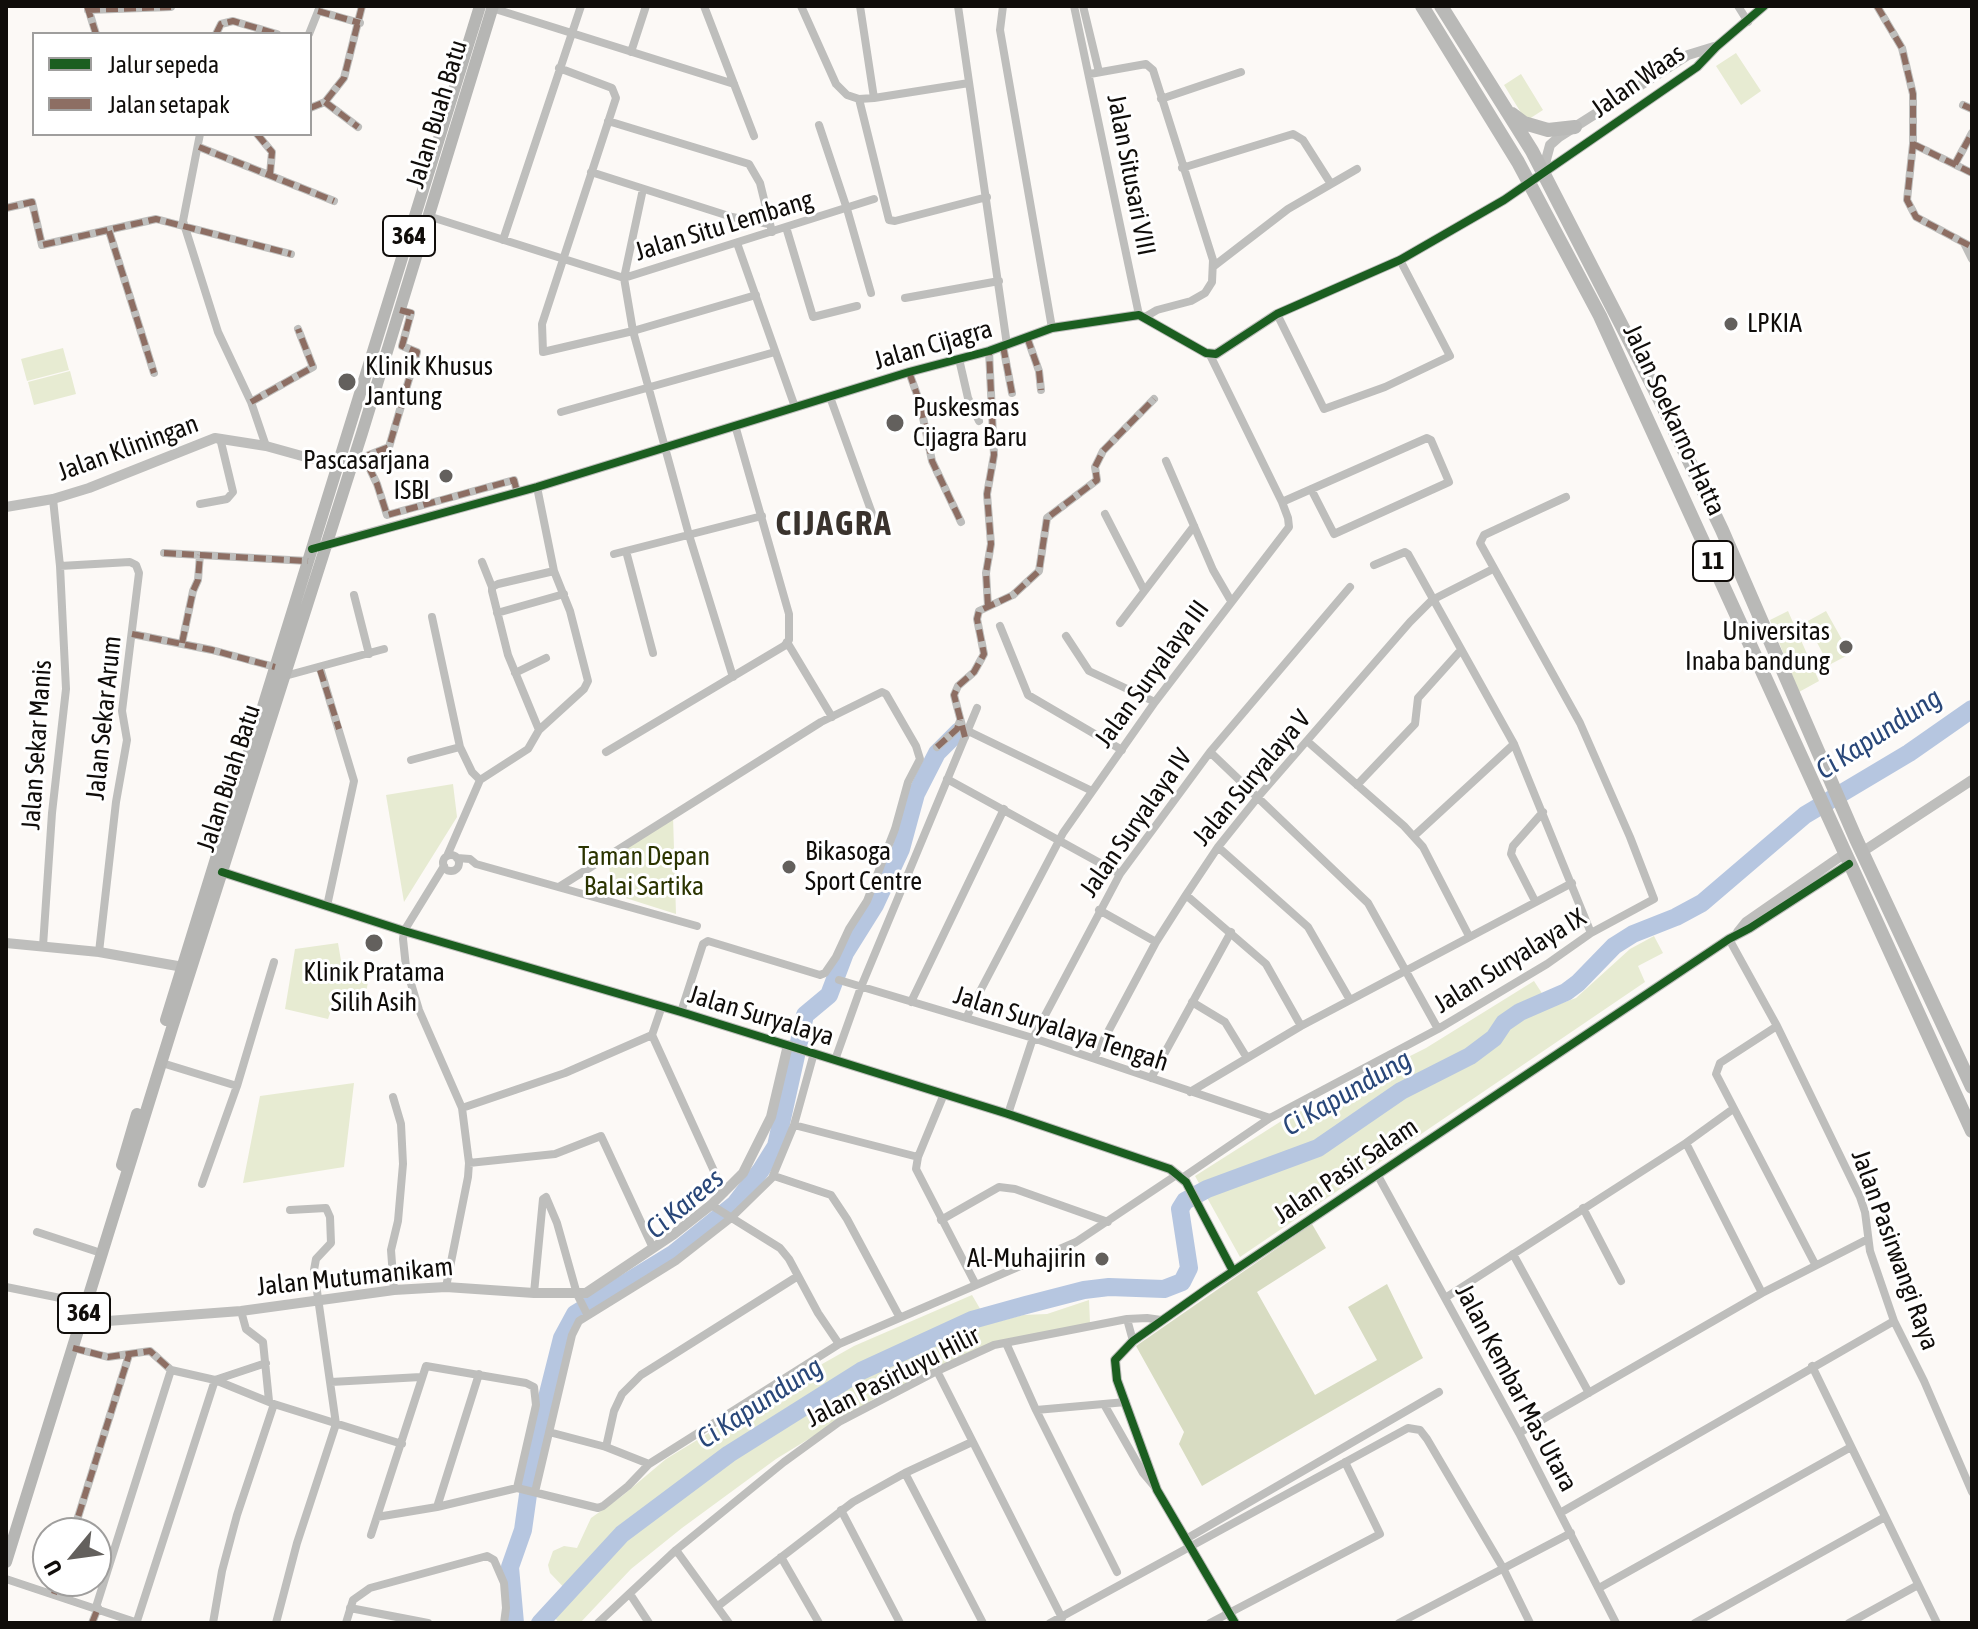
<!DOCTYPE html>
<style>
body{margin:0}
#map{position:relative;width:1978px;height:1629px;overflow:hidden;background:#fcf9f6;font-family:"Asap Condensed",sans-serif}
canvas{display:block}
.frame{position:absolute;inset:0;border:8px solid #100d0a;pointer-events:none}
.legend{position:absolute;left:32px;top:32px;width:280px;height:104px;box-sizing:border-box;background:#fff;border:2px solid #9f9e9d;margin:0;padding:10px 14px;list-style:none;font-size:24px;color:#100d0a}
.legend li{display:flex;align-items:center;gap:16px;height:40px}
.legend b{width:40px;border:2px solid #9f9e9d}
.north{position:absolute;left:32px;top:1517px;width:80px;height:80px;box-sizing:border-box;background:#fff;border:2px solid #9f9e9d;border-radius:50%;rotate:241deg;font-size:22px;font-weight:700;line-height:32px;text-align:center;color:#100d0a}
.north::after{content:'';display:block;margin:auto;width:28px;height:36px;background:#63605d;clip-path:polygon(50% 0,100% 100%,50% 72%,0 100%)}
</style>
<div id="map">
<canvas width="1978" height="1629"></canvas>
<div class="frame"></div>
<ul class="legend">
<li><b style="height:10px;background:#1b5e20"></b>Jalur sepeda</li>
<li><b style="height:10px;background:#8d6e63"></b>Jalan setapak</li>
</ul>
<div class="north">U</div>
</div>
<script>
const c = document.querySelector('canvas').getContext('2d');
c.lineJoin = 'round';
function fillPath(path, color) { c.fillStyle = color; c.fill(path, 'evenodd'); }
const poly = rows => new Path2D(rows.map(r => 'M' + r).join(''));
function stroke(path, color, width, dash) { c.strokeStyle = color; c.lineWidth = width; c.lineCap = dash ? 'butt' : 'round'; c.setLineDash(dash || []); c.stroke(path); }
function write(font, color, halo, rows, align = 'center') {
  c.font = font + ' "Asap Condensed",sans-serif'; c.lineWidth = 6; c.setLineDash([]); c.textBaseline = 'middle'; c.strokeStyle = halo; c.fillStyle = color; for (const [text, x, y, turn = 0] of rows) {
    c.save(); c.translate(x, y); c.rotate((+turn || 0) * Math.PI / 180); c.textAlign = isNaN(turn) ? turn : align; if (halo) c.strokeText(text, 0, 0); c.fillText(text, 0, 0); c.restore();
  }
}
fillPath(poly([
 [1736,53,1761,91,1741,105,1716,66],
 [1521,74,1543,110,1526,121,1504,85],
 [63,348,69,370,27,381,21,359],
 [70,371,76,394,34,405,28,382],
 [1788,611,1819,681,1799,692,1770,620],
 [1826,611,1850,654,1829,665,1806,622],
 [453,784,457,817,404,902,386,795],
 [673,816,676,914,613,894,608,859],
 [1654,936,1663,953,1638,966,1645,982,1240,1257,1195,1176,1283,1120,1426,1048,1534,981,1551,1007,1576,998,1630,949],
 [338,943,345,984,369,978,362,1010,333,1005,328,1019,285,1009,295,949],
 [354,1083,344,1167,243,1183,260,1096],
 [972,1295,989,1324,1023,1315,1047,1314,1089,1300,1090,1323,998,1341,874,1399,776,1459,682,1528,631,1569,580,1623,559,1623,555,1618,574,1598,550,1573,548,1565,553,1551,564,1546,577,1548,591,1518,622,1496,666,1459,815,1368,854,1346]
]), '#e7ebd2');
fillPath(poly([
 [1312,1224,1326,1248,1257,1292,1315,1395,1377,1360,1348,1307,1387,1284,1423,1358,1202,1486,1179,1444,1184,1432,1136,1346]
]), '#d8dcc2');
stroke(poly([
 [515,1623,510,1567,523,1530,535,1445,562,1338,575,1314,673,1254,735,1204,761,1170,776,1146,805,1015,829,995,845,953,875,905,901,849,916,794,937,753,959,731],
 [540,1623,622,1534,729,1454,861,1371,972,1320,1026,1305,1084,1290,1109,1287,1164,1289,1182,1282,1189,1268,1180,1209,1185,1201,1207,1189,1318,1148,1401,1091,1470,1056,1494,1038,1504,1023,1520,1012,1566,992,1578,983,1614,946,1633,934,1676,917,1702,903,1805,815,1909,753,1972,709]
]), '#b6c6e0', 18);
stroke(poly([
 [704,6,754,136],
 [801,6,836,84,847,95,859,99,874,98,969,83],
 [860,6,874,98],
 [958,6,1007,345],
 [1003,6,1000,30,1052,328],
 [1074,6,1139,315],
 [1083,6,1099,72],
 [1738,6,1748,22],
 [1877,6,1902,48,1913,94,1913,144,1907,200,1916,217,1972,247],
 [88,8,96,34],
 [492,8,734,84],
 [88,10,171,7],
 [318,11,360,23],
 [216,34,221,24,233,21,277,34],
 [309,34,319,9],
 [631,52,646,6],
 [559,68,612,88,616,98,542,324,543,352,633,331,756,295],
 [1090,74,1146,64,1153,70,1213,260,1212,282,1205,293,1191,301,1157,310,1145,317],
 [859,99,889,220,895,221,987,197],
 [1161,99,1241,72],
 [325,102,358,127],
 [1963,105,1972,109],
 [310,108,325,102,344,78,362,6],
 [608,121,749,164,760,183,772,232],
 [819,125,847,209,871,293],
 [200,134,183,221,218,332,251,402,266,446],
 [257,134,272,152,270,174],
 [1913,144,1972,173],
 [199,147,334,201],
 [1955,164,1972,133],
 [1182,168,1293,134,1303,140,1331,184],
 [591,172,732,217,769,224],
 [643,189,624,278,633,331,689,535,733,677],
 [6,208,32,202,42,245,156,219,291,254],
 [428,216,624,278,874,199],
 [786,227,813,317,857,306],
 [109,231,154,373],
 [503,240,581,6],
 [737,243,795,407],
 [1964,243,1972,259],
 [1214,266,1288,209,1357,169],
 [905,298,999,281],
 [400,310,411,313,402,346,417,352,389,447,364,457,377,484,387,515,514,480,517,492],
 [1277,314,1324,409,1385,387,1450,356,1400,260],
 [1027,337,1039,371,1041,390],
 [1003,346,1012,393],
 [959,359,968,398,979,421],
 [909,372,920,403,932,461,961,522],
 [830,397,873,516],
 [251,402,313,367,298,329],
 [561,412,775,352],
 [1166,461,1213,570,1231,601],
 [1282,502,1427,438,1431,440,1449,482,1334,534,1311,489],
 [200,504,227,499,233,492,220,438],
 [1105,514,1144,590],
 [626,551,653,653],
 [164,553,308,561],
 [614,554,762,516],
 [482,562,492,587],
 [1374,565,1405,552,1408,554,1514,744,1591,933],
 [60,566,130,562,136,565,139,573,122,711,127,740,116,802,99,952],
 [354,595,369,654],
 [988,606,986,573,991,544,987,494,994,455,989,351],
 [497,613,564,594],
 [432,617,460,747,472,772,480,780],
 [1120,623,1194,526],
 [1000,626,1028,695,1122,750],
 [132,634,212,650,275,667],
 [1066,636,1089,671,1155,702],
 [787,642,832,717],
 [182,643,193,591,198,580,200,555],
 [320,668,354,781,327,906],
 [515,673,546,658],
 [285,676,384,649],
 [539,730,508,655,492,591,492,587,498,584,554,571],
 [968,731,1092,791],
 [965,737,954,695,958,686,974,672,984,654,977,619,979,611,1013,595,1039,571,1047,518,1097,480,1095,467,1103,451,1154,399],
 [1307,741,1404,826,1423,847,1469,936],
 [937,747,957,729,960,721],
 [606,752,784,646,789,640,789,614,735,425],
 [1210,752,1368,903,1438,1029],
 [411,760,460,747],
 [947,779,1120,874],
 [1357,785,1415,724,1418,698,1461,650],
 [1414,836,1514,744],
 [1218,847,1308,927,1350,1000],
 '443 863a8 8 0 1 1 16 0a8 8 0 1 1-16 0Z',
 [447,856,480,780,528,749,539,730,584,689,588,681,570,611,554,571,537,487],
 [457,858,470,859,476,864,697,926],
 [444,866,404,931,403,939,406,967,419,1010,462,1108,469,1163,468,1177,446,1287],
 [559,887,821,722,882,692,886,694,916,746,920,759,908,782,895,829,867,901,849,929,836,957,825,973,820,975,708,941,703,944,681,1012],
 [1186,895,1266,964,1301,1026],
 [1535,901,1511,854,1513,846,1543,812],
 [1099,910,1156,942],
 [1729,939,1777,1026,1860,1197,1865,1212,1870,1251,1894,1321,1924,1381,1972,1492],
 [43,946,52,813,66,689,60,566,53,499],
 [839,980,1033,1038,1270,1118],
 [911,1002,1004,809],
 [1192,1002,1225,1022,1247,1058],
 [966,1018,1063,833,1155,702,1289,527,1288,518,1282,502,1210,355],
 [1777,1026,1720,1063,1716,1074,1815,1264],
 [652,1035,724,1193],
 [1094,1058,1156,942,1186,895,1218,847,1258,797,1410,622,1432,600,1493,569],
 [835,1060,861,987,977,708],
 [162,1063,237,1086],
 [1151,1078,1231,932],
 [1190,1092,1301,1026,1572,883],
 [944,1094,918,1157,916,1169,976,1285],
 [393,1097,401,1124,403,1164,398,1221,391,1250,394,1290],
 [462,1108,565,1073,652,1035,662,1006],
 [1008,1114,1033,1038,1120,874,1210,752,1350,587],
 [794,1125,918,1157],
 [1686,1143,1762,1293],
 [469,1163,555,1154,601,1136,653,1248],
 [1377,1174,1519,1433,1616,1623],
 [774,1176,831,1195,847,1219,899,1316],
 [1182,1178,1270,1118,1438,1029,1547,964,1591,933,1654,899,1630,837,1580,723,1480,543,1484,535,1566,497],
 [202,1184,237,1086,274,962],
 [711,1205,780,1248,789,1259,818,1313,839,1344],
 [1583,1208,1621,1281],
 [941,1220,999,1187,1015,1189,1108,1222],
 [37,1232,95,1251],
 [1513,1254,1589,1393],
 [6,1287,80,1302],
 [534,1293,543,1199,546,1197,557,1223,577,1294,587,1314],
 [1445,1298,1686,1143,1733,1109],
 [241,1311,246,1329,263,1342,269,1401],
 [1127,1319,1133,1341],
 [1006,1343,1036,1410,1117,1572],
 [73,1348,108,1357,150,1351,171,1370,215,1380,274,1404,402,1444],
 [1812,1366,1937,1623],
 [937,1371,1062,1618],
 [215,1380,266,1363],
 [331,1382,421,1377],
 [1105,1406,1143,1473,1154,1486],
 [1036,1410,1126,1402],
 [549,1432,606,1447,649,1464],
 [1519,1433,1762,1293,1868,1239],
 [606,1447,614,1411,622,1394,641,1375,798,1276],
 [905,1473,983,1623],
 [535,1492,572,1335,579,1321,676,1261,731,1218,772,1178,794,1125,814,1053],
 [437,1507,479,1374],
 [841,1510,900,1623],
 [1560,1513,1894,1321],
 [377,1517,437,1507,517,1488,598,1508,603,1506,628,1486,649,1464,839,1344,1076,1242,1178,1174],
 [73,1533,129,1355],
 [371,1535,426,1366,526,1383,534,1387,536,1405,517,1488],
 [1186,1539,1439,1392],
 [676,1550,729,1623],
 [781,1557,819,1623],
 [6,1579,138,1623],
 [1599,1588,1851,1447],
 [54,1594,58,1581],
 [630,1594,649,1623],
 [718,1606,853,1502,905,1473,972,1442],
 [96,1607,171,1370],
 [350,1608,428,1623],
 [137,1621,215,1380],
 [92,1623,98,1608],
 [213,1623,222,1571,237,1515,274,1404],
 [276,1623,297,1543,336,1424,314,1270,316,1259,331,1243,330,1217,326,1208,290,1210],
 [346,1623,353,1600,370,1588,487,1556,494,1560,504,1583,506,1608,504,1623],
 [598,1623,676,1550,784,1462,839,1422,937,1371,994,1345,1127,1319,1147,1318,1161,1320],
 [1050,1623,1408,1428,1420,1430,1427,1439,1503,1568,1530,1623],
 [1210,1623,1380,1534,1345,1462],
 [1399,1623,1571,1533],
 [1695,1623,1885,1517],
 [1849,1623,1918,1585]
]), '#bebebc', 8);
stroke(poly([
 [1543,171,1550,145,1559,137,1688,55,1714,47],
 [6,507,53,499,89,488,215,438,266,446,338,466,344,462],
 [322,546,537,487,909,372,989,351,1052,328,1139,315,1206,353,1216,354,1277,314,1400,260,1504,200,1697,67,1716,47,1764,6],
 [1862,852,1972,780],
 [222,872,404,931,681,1012,1008,1114,1170,1169,1186,1182,1233,1271],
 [1738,932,1746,922,1844,854],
 [6,943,99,952,183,967],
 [81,1323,241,1311,394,1290,446,1287,534,1293,586,1293,674,1234,711,1205,743,1173,771,1117,788,1045],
 [1235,1623,1157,1490,1117,1380,1115,1360,1133,1341,1208,1288,1729,939,1750,928,1849,864]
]), '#bebebc', 10);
stroke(poly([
 [166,1020,480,6],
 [122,1165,137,1114],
 [6,1562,172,1028,362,433,493,6]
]), '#b6b6b4', 12);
stroke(poly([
 [1422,6,1518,162,1600,316,1972,1131],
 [1441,6,1532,151,1660,400,1722,530,1856,839,1972,1087],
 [1512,114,1524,123,1548,130,1575,127]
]), '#b9b9b7', 14);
stroke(poly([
 [87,6,96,34],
 [1877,6,1902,48,1913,94,1913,144,1907,200,1916,217,1972,247],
 [88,10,171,7],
 [318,11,360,23],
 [216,34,221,24,233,21,277,34],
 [325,102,358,127],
 [1963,105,1972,109],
 [310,108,325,102,344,78,362,6],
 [257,134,272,152,270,174],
 [1913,144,1972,173],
 [199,147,334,201],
 [1955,164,1972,133],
 [6,208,32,202,42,245,156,219,291,254],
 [109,231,154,373],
 [400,310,411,313,402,346,417,352,389,447,364,457,377,484,387,515,514,480,517,492],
 [1027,337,1039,371,1041,390],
 [1003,346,1012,393],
 [909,372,920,403,932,461,961,522],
 [251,402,313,367,298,329],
 [164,553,308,561],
 [988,606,986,573,991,544,987,494,994,455,989,351],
 [132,634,212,650,275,667],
 [182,643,193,591,198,580,200,555],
 [320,670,339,729],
 [965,737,954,695,958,686,974,672,984,654,977,619,979,611,1013,595,1039,571,1047,518,1097,480,1095,467,1103,451,1154,399],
 [937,747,957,729,960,720],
 [73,1348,108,1357,150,1351,171,1370],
 [73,1533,129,1355],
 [54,1594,58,1581],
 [92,1623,98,1608]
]), '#8d6e63', 6, [12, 6]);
stroke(poly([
 [312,549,537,487,909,372,989,351,1052,328,1139,315,1206,353,1216,354,1277,314,1400,260,1504,200,1697,67,1716,47,1764,6],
 [222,872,404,931,681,1012,1008,1114,1170,1169,1186,1182,1233,1271],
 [1235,1623,1157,1490,1117,1380,1115,1360,1133,1341,1208,1288,1729,939,1750,928,1849,864]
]), '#1b5e20', 8);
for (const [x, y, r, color] of [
 [1731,324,8,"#63605d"],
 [347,382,10,"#63605d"],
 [895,423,10,"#63605d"],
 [446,476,8,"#63605d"],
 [1846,647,8,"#63605d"],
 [789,867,8,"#63605d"],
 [374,943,10,"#63605d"],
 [1102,1259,8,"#63605d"]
]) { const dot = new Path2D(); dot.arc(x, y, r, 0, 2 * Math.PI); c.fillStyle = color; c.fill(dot); stroke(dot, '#fff', 3); }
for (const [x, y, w] of [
 [409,236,52],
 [1713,561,40],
 [84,1313,52]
]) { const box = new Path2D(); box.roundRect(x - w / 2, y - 20, w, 40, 6); c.fillStyle = '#fff'; c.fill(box); stroke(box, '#100d0a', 2); }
write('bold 24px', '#100d0a', null, [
 ["364",409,236],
 ["11",1713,561],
 ["364",84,1313]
]);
write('26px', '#100d0a', '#fff', [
 ["Jalan Waas",1638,81,-35],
 ["Jalan Buah Batu",437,114,-73],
 ["Jalan Situsari VIII",1131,175,79],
 ["Jalan Situ Lembang",724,226,-17],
 ["Jalan Cijagra",933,345,-16],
 ["Jalan Soekarno-Hatta",1674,420,65],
 ["Jalan Kliningan",128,448,-20],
 ["Jalan Suryalaya III",1152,674,-54],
 ["Jalan Sekar Arum",104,718,-84],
 ["Jalan Sekar Manis",37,745,-86],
 ["Jalan Buah Batu",229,778,-72],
 ["Jalan Suryalaya V",1252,778,-50],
 ["Jalan Suryalaya IV",1136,823,-55],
 ["Jalan Suryalaya IX",1510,961,-32],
 ["Jalan Suryalaya",761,1016,17],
 ["Jalan Suryalaya Tengah",1061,1029,18],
 ["Jalan Pasir Salam",1346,1171,-34],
 ["Jalan Pasirwangi Raya",1895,1250,70],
 ["Jalan Mutumanikam",355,1277,-6],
 ["Jalan Pasirluyu Hilir",893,1377,-27],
 ["Jalan Kembar Mas Utara",1516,1388,62]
]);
write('26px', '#100d0a', '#fff', [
 ["LPKIA",1747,324],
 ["Klinik Khusus",365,367],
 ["Jantung",365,397],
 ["Puskesmas",913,408],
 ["Cijagra Baru",913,438],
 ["Pascasarjana",430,461,"right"],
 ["ISBI",430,491,"right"],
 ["Universitas",1830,632,"right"],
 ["Inaba bandung",1830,662,"right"],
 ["Bikasoga",805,852],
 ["Sport Centre",805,882],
 ["Klinik Pratama",374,973,"center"],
 ["Silih Asih",374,1003,"center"],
 ["Al-Muhajirin",1086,1259,"right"]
], 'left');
write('26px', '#2b3400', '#fff', [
 ["Taman Depan",644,857],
 ["Balai Sartika",644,887]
]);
write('italic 28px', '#294779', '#fff', [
 ["Ci Kapundung",1879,734,-33],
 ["Ci Kapundung",1347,1093,-30],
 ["Ci Karees",685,1204,-40],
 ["Ci Kapundung",760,1403,-33]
]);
c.letterSpacing = '2px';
write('bold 34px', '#3a332d', '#fff', [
 ["CIJAGRA",834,524]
]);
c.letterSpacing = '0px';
</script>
